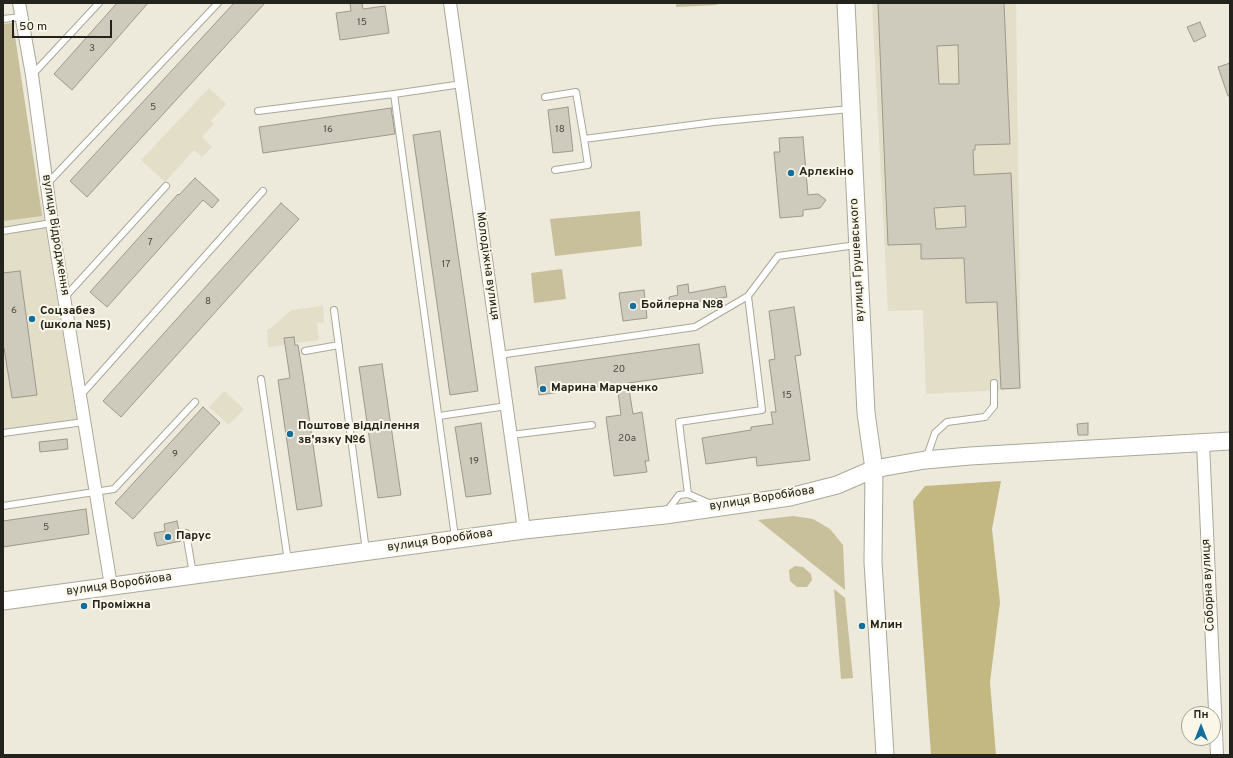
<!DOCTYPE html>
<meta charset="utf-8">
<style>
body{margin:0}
#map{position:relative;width:1233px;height:758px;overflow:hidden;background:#ede9db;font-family:Overpass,sans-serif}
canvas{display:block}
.frame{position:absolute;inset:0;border:4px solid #23221c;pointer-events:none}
.north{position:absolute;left:1181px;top:706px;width:40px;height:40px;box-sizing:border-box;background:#faf7e8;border:1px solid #a4a296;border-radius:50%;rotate:0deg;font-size:11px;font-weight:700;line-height:16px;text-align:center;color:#23221c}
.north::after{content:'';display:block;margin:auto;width:14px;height:18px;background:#116e9d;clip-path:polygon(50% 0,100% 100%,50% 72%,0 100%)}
.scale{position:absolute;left:12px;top:20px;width:100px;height:18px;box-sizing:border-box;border:2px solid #23221c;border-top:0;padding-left:5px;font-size:12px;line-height:14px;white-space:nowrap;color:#23221c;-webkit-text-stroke:3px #faf7e8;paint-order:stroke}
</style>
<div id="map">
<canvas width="1233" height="758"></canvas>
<div class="frame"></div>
<div class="north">Пн</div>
<div class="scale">50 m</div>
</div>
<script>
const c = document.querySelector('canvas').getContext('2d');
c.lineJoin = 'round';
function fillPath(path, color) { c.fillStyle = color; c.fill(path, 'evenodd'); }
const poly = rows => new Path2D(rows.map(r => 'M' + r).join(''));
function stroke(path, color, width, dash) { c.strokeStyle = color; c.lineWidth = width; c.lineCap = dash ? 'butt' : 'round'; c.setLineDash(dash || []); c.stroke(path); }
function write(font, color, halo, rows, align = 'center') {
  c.font = font + ' Overpass,sans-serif'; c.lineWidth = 4; c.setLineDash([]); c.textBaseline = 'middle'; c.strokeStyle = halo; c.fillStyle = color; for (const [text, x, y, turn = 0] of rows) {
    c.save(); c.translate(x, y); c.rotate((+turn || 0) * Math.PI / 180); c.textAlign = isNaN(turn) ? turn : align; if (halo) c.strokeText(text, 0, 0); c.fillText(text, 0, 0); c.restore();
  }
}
fillPath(poly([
 [872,3,1016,3,1021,389,926,394,923,310,888,311],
 [12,27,77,419,3,429,3,28],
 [209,88,226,104,211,121,214,124,202,137,212,147,202,157,194,150,165,182,141,160],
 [323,306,324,322,317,323,319,340,268,347,267,331,292,310],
 [224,391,244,409,229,425,209,407]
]), '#e3dec8');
fillPath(poly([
 [676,3,717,3,717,5,676,7],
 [13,23,42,216,3,221,3,24],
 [640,211,642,246,555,256,550,219],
 [562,269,566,299,534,303,531,273],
 [793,516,813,519,830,529,843,545,845,590,758,520],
 [795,566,803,567,811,574,812,580,807,587,797,587,790,581,789,570],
 [834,589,845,598,853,678,841,679]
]), '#c8bf9b');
fillPath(poly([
 [1001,481,992,529,1000,602,990,682,996,755,931,755,913,501,925,486]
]), '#c4b882');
const building = poly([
 [117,3,148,3,72,90,54,74,117,3],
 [234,3,265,3,87,197,70,181,234,3],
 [350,3,362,3,363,9,385,6,389,33,340,40,336,13,351,11,350,3],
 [878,3,1004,3,1010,144,975,145,975,150,973,150,974,175,1011,173,1020,388,1001,389,997,302,966,303,964,258,921,259,921,244,888,245,878,3],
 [958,45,959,84,939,84,937,46,958,45],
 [965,206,966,227,936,229,934,208,965,206],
 [1200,22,1206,36,1194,42,1187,27,1200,22],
 [1230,63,1230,96,1228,96,1218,67,1230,63],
 [568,107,573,151,553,153,548,110,568,107],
 [391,108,395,134,263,153,259,127,391,108],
 [440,131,478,391,450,395,413,135,440,131],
 [803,137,808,195,818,194,826,200,820,208,803,210,803,216,780,218,774,152,780,152,779,138,803,137],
 [195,178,219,200,212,208,203,200,107,307,90,292,178,194,179,195,195,178],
 [281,203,299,219,121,417,103,401,281,203],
 [20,271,37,395,12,398,4,348,3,348,3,273,20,271],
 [688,284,689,293,725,286,727,297,670,306,669,297,678,295,677,286,688,284],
 [644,290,647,318,623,321,619,293,644,290],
 [794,307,801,355,795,356,810,460,757,466,756,457,706,464,702,438,751,430,751,427,773,424,771,412,776,412,769,360,775,359,769,311,794,307],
 [294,337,295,345,298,345,303,376,322,506,297,510,278,380,290,378,284,338,294,337],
 [699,344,703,373,628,383,633,414,642,412,649,461,645,461,647,472,614,476,606,417,621,415,617,384,539,395,535,367,699,344],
 [382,364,401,495,378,498,359,367,382,364],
 [203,407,220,423,133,519,115,503,203,407],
 [481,423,491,494,466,497,455,427,481,423],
 [1088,423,1088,435,1078,435,1077,424,1088,423],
 [67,439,68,449,40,452,39,442,67,439],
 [86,509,89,534,3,547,3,521,86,509],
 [177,521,181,541,157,546,154,533,165,531,164,524,177,521]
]);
fillPath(building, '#cecabc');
stroke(building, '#9c998c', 1);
const service = poly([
 [3,19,21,17],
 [32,75,99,3],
 [394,94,462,84],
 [545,97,576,92,584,139,714,122,850,109],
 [258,111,394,94,455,537],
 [555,170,588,165,584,139],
 [47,184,218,3],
 [3,231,52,223],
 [64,298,166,186],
 [334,310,366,551],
 [305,351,339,345],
 [499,355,695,327,748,296],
 [261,379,288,561],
 [80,396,263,191],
 [439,416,507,406],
 [3,433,84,422],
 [511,435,592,425],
 [926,459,935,433,947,422,985,417,994,406,994,383],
 [688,494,679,422,762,410,748,296,778,256,856,245],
 [3,506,114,489,195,402],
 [667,511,679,495,688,494,711,504],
 [186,533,193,574]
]);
const minor = poly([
 [19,3,32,75,52,223,111,586],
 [450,3,524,530],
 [1203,443,1217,755]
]);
const secondary = poly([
 [846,3,866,413,874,469,873,562,885,755],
 [3,601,524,530,665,515,790,497,837,485,874,469,925,460,970,456,1230,441]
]);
stroke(service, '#aba89a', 8);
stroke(minor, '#aba89a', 14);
stroke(secondary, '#aba89a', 19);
stroke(service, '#fff', 6);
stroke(minor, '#fff', 12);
stroke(secondary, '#fff', 17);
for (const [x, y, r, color] of [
 [791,173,4,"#116e9d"],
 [633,306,4,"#116e9d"],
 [32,319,4,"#116e9d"],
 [543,389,4,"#116e9d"],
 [290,434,4,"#116e9d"],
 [168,537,4,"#116e9d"],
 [84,606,4,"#116e9d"],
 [862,626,4,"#116e9d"]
]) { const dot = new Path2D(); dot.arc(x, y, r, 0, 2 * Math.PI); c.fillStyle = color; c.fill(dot); stroke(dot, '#faf7e8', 1.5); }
write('10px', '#4e4c44', null, [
 ["15",362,23],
 ["3",92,49],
 ["5",153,108],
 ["16",328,130],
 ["18",560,130],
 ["7",150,243],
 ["17",446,265],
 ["8",208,302],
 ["6",14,311],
 ["20",619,370],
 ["15",787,396],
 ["20а",627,439],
 ["9",175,455],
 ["19",474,462],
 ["5",46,528]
]);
write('bold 12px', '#23221c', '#faf7e8', [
 ["Арлєкіно",799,173],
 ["Бойлерна №8",641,306],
 ["Соцзабез",40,312],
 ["(школа №5)",40,326],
 ["Марина Марченко",551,389],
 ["Поштове відділення",298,427],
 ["зв'язку №6",298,441],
 ["Парус",176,537],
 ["Проміжна",92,606],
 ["Млин",870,626]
], 'left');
write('12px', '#23221c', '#faf7e8', [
 ["вулиця Відродження",55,235,81],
 ["вулиця Грушевського",858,260,-93],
 ["Молодіжна вулиця",487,266,82],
 ["вулиця Воробйова",762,499,-9],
 ["вулиця Воробйова",440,541,-8],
 ["вулиця Воробйова",119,585,-8],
 ["Соборна вулиця",1209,585,-93]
]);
</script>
